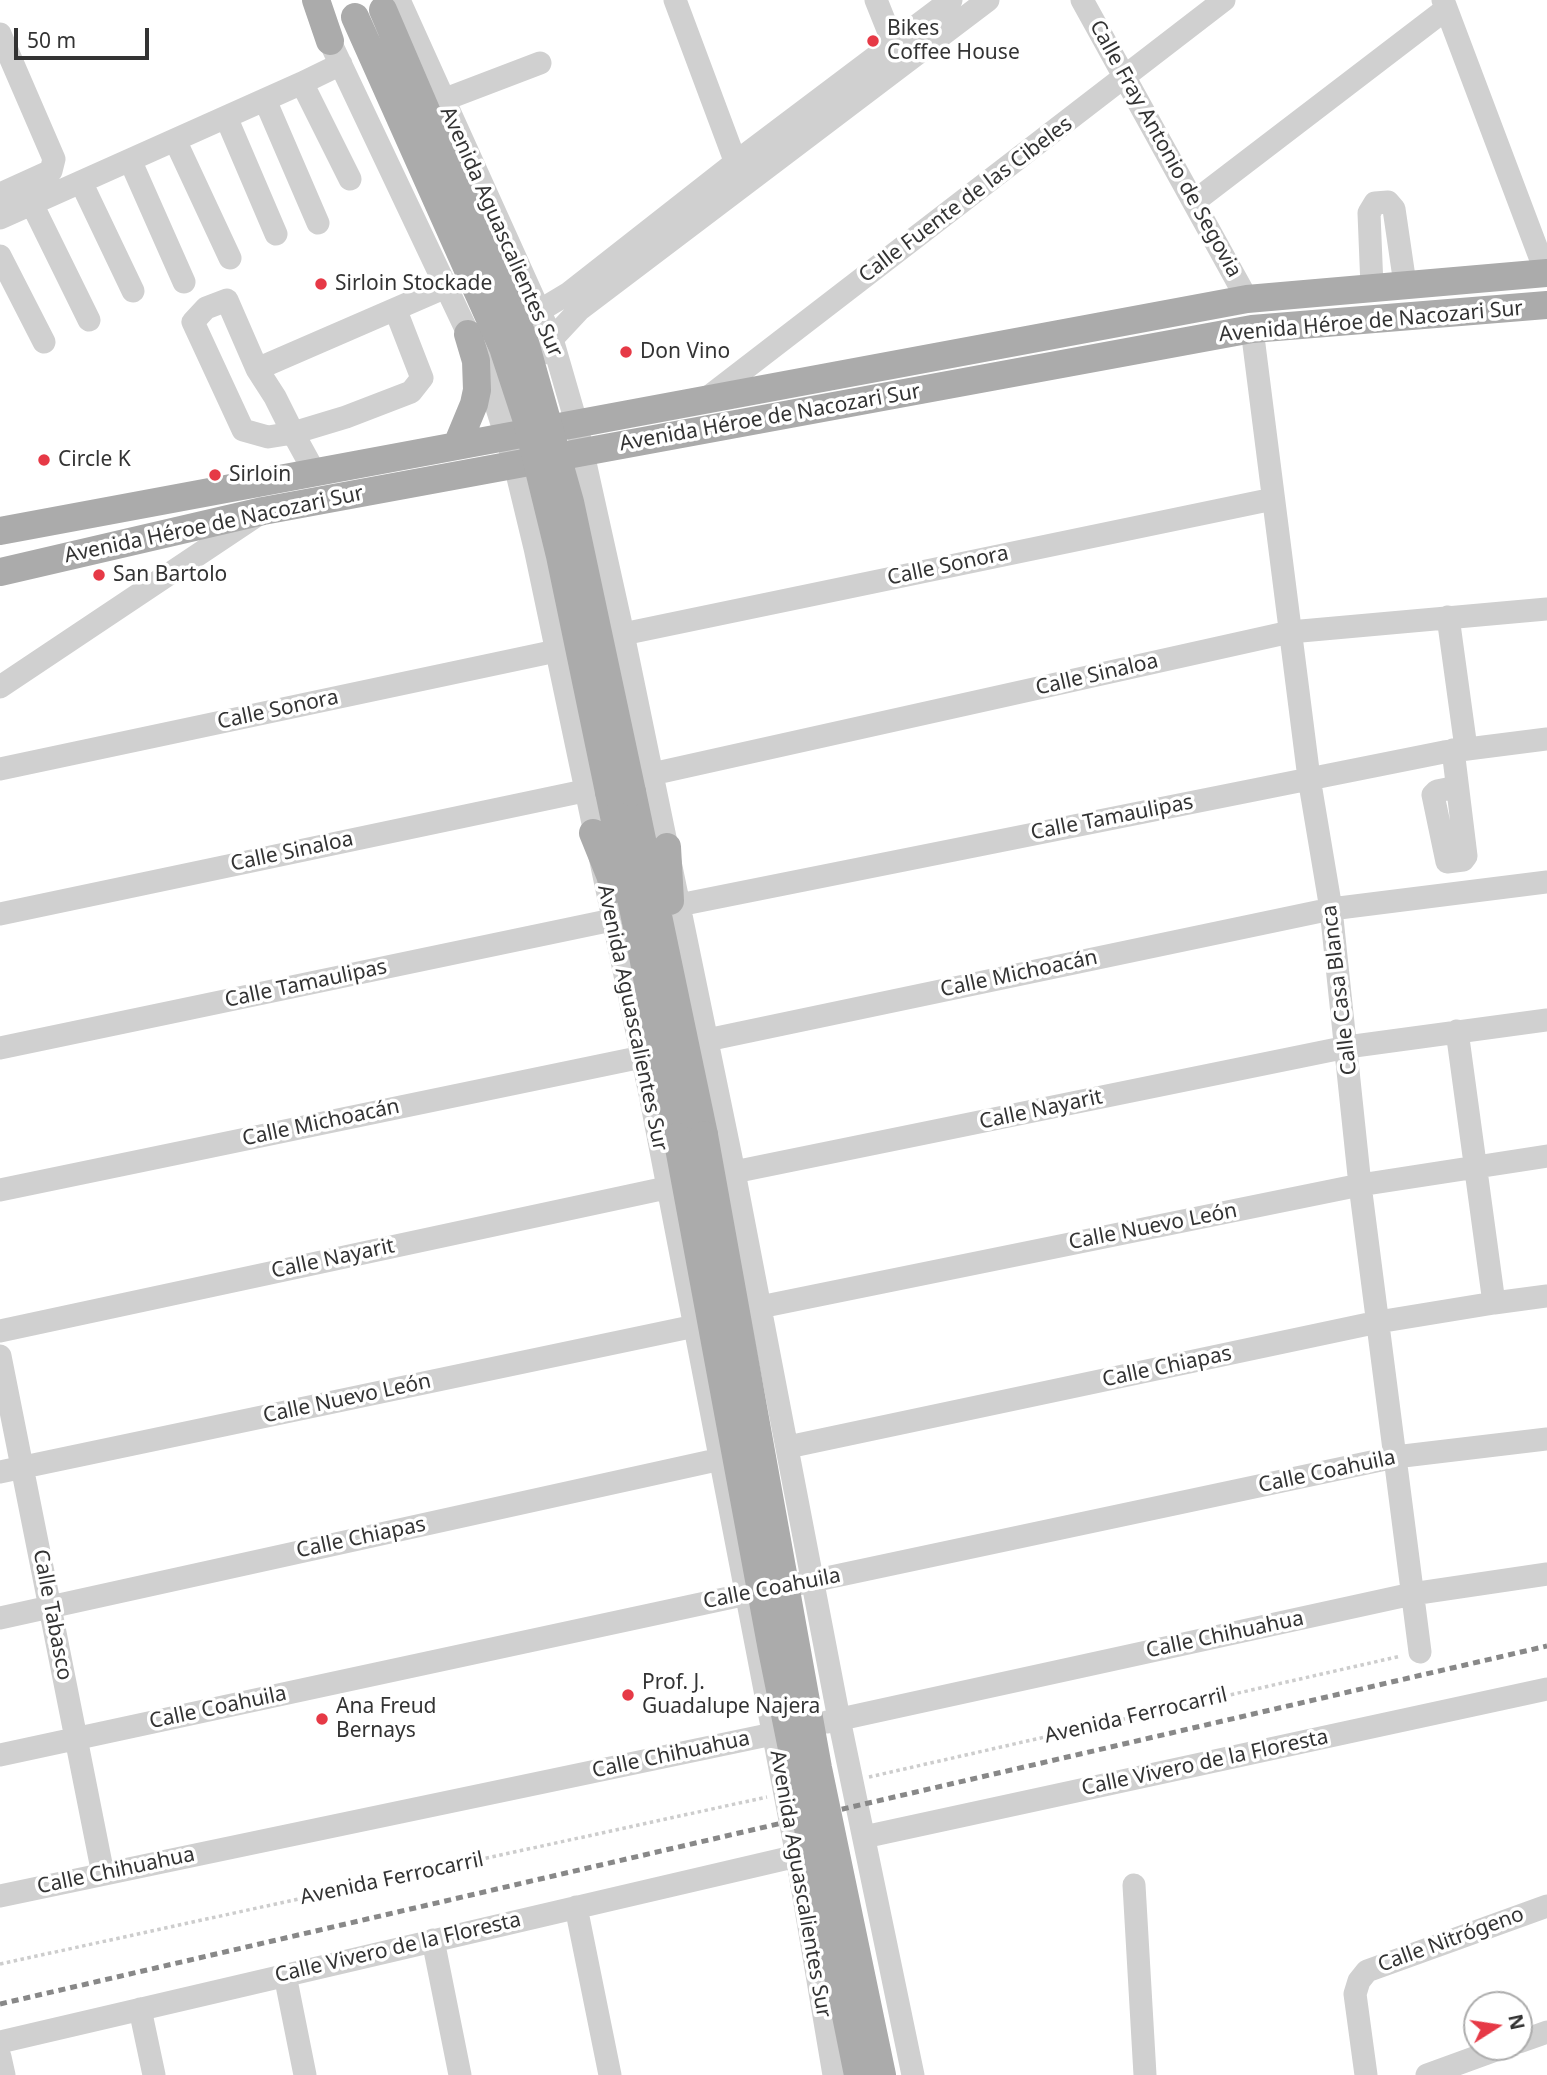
<!DOCTYPE html>
<meta charset="utf-8">
<style>
body{margin:0}
#map{position:relative;width:1547px;height:2075px;overflow:hidden;background:#fff;font-family:"Noto Sans",sans-serif}
canvas{display:block}
.north{position:absolute;left:1463px;top:1991px;width:70px;height:70px;box-sizing:border-box;background:#fff;border:2px solid #adadad;border-radius:50%;rotate:78deg;font-size:19px;font-weight:700;line-height:28px;text-align:center;color:#333}
.north::after{content:'';display:block;margin:auto;width:24px;height:32px;background:#e63946;clip-path:polygon(50% 0,100% 100%,50% 72%,0 100%)}
.scale{position:absolute;left:14px;top:28px;width:135px;height:32px;box-sizing:border-box;border:4px solid #333;border-top:0;padding-left:9px;font-size:21px;line-height:24px;white-space:nowrap;color:#333;-webkit-text-stroke:5px #fff;paint-order:stroke}
</style>
<div id="map">
<canvas width="1547" height="2075"></canvas>
<div class="north">N</div>
<div class="scale">50 m</div>
</div>
<script>
const c = document.querySelector('canvas').getContext('2d');
c.lineJoin = 'round';
const poly = rows => new Path2D(rows.map(r => 'M' + r).join(''));
function stroke(path, color, width, dash) { c.strokeStyle = color; c.lineWidth = width; c.lineCap = dash ? 'butt' : 'round'; c.setLineDash(dash || []); c.stroke(path); }
function write(font, color, halo, rows, align = 'center') {
  c.font = font + ' "Noto Sans",sans-serif'; c.lineWidth = 7; c.setLineDash([]); c.textBaseline = 'middle'; c.strokeStyle = halo; c.fillStyle = color; for (const [text, x, y, turn = 0] of rows) {
    c.save(); c.translate(x, y); c.rotate((+turn || 0) * Math.PI / 180); c.textAlign = isNaN(turn) ? turn : align; if (halo) c.strokeText(text, 0, 0); c.fillText(text, 0, 0); c.restore();
  }
}
stroke(poly([
 [869,1777,1401,1656],
 [0,1964,767,1797]
]), '#cdcdcd', 3.5, [3.5, 3.5]);
stroke(poly([
 [399,0,552,339,576,422,623,634,734,1172,839,1719,913,2075],
 [675,0,740,174],
 [876,0,894,45],
 [1082,0,1247,299],
 [1443,0,1546,273],
 [323,27,484,367,515,465,535,548,650,1094,797,1856,834,2075],
 [0,34,54,159,51,171,0,194],
 [302,83,341,64],
 [265,100,318,223],
 [443,100,540,63],
 [226,117,276,234],
 [175,140,230,258],
 [130,160,184,282],
 [81,182,133,291],
 [1195,201,1446,9],
 [32,204,89,320],
 [0,218,302,83,350,179],
 [0,256,44,342],
 [1372,287,1369,213,1375,203,1388,202,1394,209,1405,284],
 [539,311,569,293,736,162,951,0],
 [1252,329,1309,778,1331,909,1360,1185,1420,1652],
 [549,353,552,339,580,309,988,0],
 [257,369,446,287],
 [707,398,1224,0],
 [315,473,293,433,275,397,257,369,227,300,206,308,193,322,243,430,268,437,293,433,346,417,411,392,422,378,396,311],
 [1448,617,1466,748],
 [623,634,1273,499],
 [0,687,256,516],
 [1453,750,1466,856,1463,860,1447,862,1433,795,1437,791,1457,787],
 [0,769,556,651],
 [652,774,1290,632,1547,609],
 [679,905,1444,752,1547,739],
 [0,914,584,791],
 [1457,1031,1494,1303],
 [707,1040,1331,909,1547,882],
 [0,1048,612,920],
 [734,1172,1347,1047,1547,1020],
 [0,1190,642,1057],
 [760,1307,1360,1185,1547,1156],
 [0,1331,666,1188],
 [0,1356,103,1874],
 [788,1447,1378,1322,1494,1303,1547,1296],
 [0,1472,695,1326],
 [798,1584,1395,1457,1547,1439],
 [0,1618,721,1459],
 [827,1722,1412,1594,1547,1574],
 [0,1755,761,1591],
 [864,1837,1547,1689],
 [1134,1885,1145,2075],
 [0,1896,787,1731],
 [576,1907,610,2075],
 [433,1940,460,2075],
 [285,1975,305,2075],
 [140,2009,154,2075],
 [0,2042,797,1856],
 [1519,2042,1547,2032],
 [0,2057,4,2075],
 [1366,2075,1355,1994,1359,1981,1367,1971,1547,1906],
 [1427,2075,1504,2047]
]), '#d0d0d0', 23);
stroke(poly([
 [316,0,330,41],
 [457,445,474,404,477,390,476,361,468,334],
 [0,531,1247,299,1547,273],
 [0,572,263,511,1252,329,1547,305],
 [609,792,642,951,677,1137],
 [632,792,704,1135],
 [593,833,610,875,614,889],
 [667,847,670,901]
]), '#ababab', 28);
stroke(poly([
 [0,2004,1547,1646]
]), '#888', 5, [7, 5]);
stroke(poly([
 [383,10,524,339,570,502,632,792],
 [355,17,503,348,527,421,560,556,609,792],
 [704,1135,818,1768,882,2075],
 [677,1137,772,1650,858,2075]
]), '#ababab', 28);
for (const [x, y, r, color] of [
 [873,41,7,"#e63946"],
 [321,284,7,"#e63946"],
 [626,352,7,"#e63946"],
 [44,460,7,"#e63946"],
 [215,475,7,"#e63946"],
 [99,575,7,"#e63946"],
 [628,1695,7,"#e63946"],
 [322,1719,7,"#e63946"]
]) { const dot = new Path2D(); dot.arc(x, y, r, 0, 2 * Math.PI); c.fillStyle = color; c.fill(dot); stroke(dot, '#fff', 2.5); }
write('21px', '#333', '#fff', [
 ["Bikes",887,29],
 ["Coffee House",887,53],
 ["Sirloin Stockade",335,284],
 ["Don Vino",640,352],
 ["Circle K",58,460],
 ["Sirloin",229,475],
 ["San Bartolo",113,575],
 ["Prof. J.",642,1683],
 ["Guadalupe Najera",642,1707],
 ["Ana Freud",336,1707],
 ["Bernays",336,1731]
], 'left');
write('21px', '#333', '#fff', [
 ["Calle Fray Antonio de Segovia",1165,149,61],
 ["Calle Fuente de las Cibeles",966,200,-37],
 ["Avenida Aguascalientes Sur",501,232,66],
 ["Avenida Héroe de Nacozari Sur",1371,322,-5],
 ["Avenida Héroe de Nacozari Sur",770,418,-10],
 ["Avenida Héroe de Nacozari Sur",214,525,-12],
 ["Calle Sonora",948,566,-12],
 ["Calle Sinaloa",1097,675,-13],
 ["Calle Sonora",278,710,-12],
 ["Calle Tamaulipas",1112,818,-11],
 ["Calle Sinaloa",292,852,-12],
 ["Calle Michoacán",1019,974,-12],
 ["Calle Tamaulipas",306,984,-12],
 ["Calle Casa Blanca",1340,990,-97],
 ["Avenida Aguascalientes Sur",632,1018,78],
 ["Calle Nayarit",1041,1110,-12],
 ["Calle Michoacán",321,1123,-12],
 ["Calle Nuevo León",1153,1227,-11],
 ["Calle Nayarit",333,1259,-12],
 ["Calle Chiapas",1167,1367,-12],
 ["Calle Nuevo León",347,1399,-12],
 ["Calle Coahuila",1327,1472,-12],
 ["Calle Chiapas",361,1538,-12],
 ["Calle Coahuila",772,1589,-11],
 ["Calle Tabasco",52,1615,79],
 ["Calle Chihuahua",1225,1635,-12],
 ["Calle Coahuila",218,1708,-12],
 ["Avenida Ferrocarril",1136,1716,-13],
 ["Calle Chihuahua",671,1755,-12],
 ["Calle Vivero de la Floresta",1205,1763,-12],
 ["Calle Chihuahua",116,1871,-12],
 ["Avenida Ferrocarril",392,1879,-12],
 ["Avenida Aguascalientes Sur",800,1884,80],
 ["Calle Nitrógeno",1451,1940,-20],
 ["Calle Vivero de la Floresta",398,1948,-13]
]);
</script>
